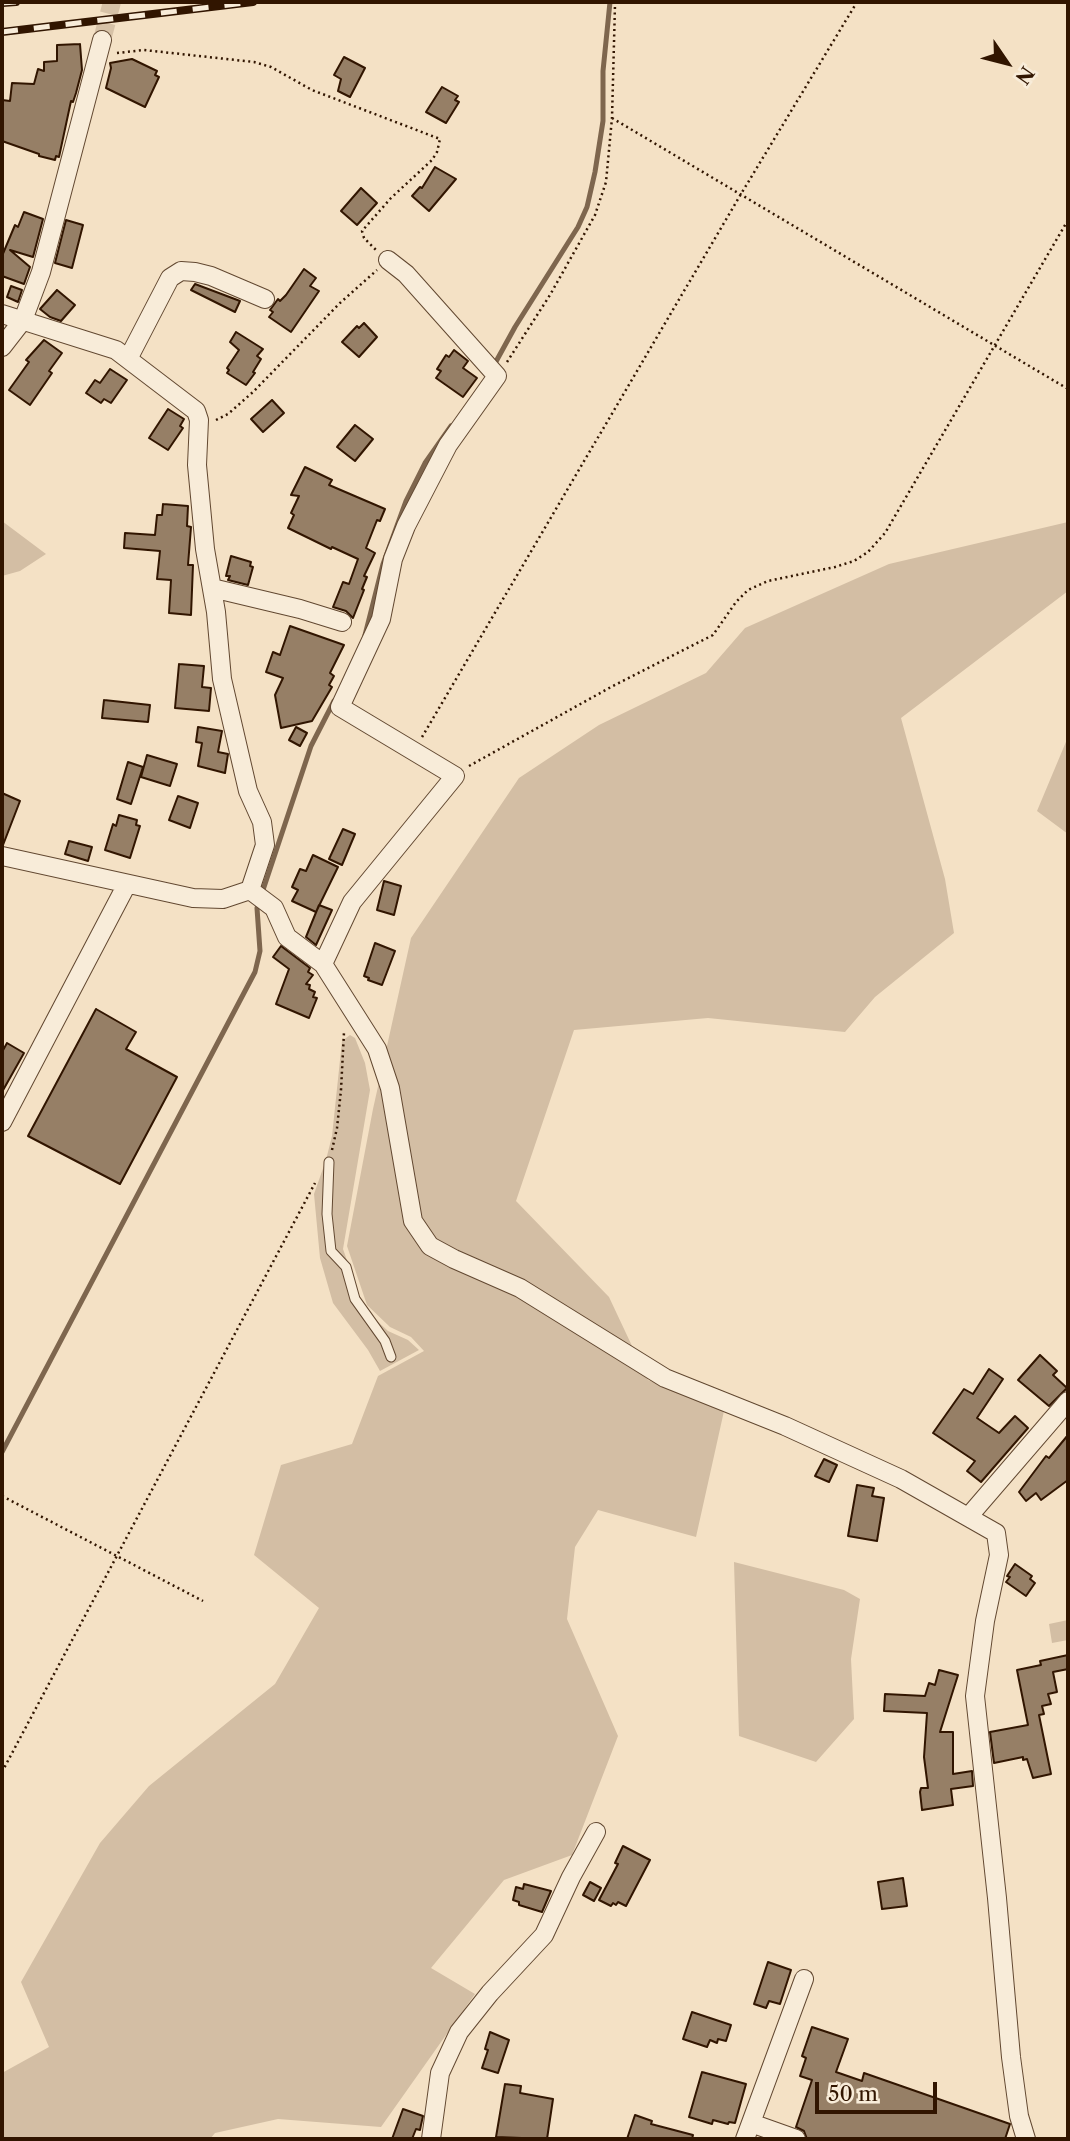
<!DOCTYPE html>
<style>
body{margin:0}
#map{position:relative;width:1070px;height:2141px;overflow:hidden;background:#f4e1c5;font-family:"Libre Caslon Text",serif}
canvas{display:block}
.frame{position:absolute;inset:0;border:4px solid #311500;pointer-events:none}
.north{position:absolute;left:972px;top:28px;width:70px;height:70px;-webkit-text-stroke:5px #f8ecd9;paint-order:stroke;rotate:125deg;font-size:19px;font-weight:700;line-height:28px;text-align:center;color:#311500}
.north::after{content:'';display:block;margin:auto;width:24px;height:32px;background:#311500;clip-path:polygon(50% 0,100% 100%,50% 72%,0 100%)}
.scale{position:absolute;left:815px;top:2082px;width:122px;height:32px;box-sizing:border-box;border:4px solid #311500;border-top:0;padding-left:9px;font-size:21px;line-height:24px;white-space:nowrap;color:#311500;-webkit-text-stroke:5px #f8ecd9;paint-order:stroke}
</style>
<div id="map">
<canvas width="1070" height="2141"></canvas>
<div class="frame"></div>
<div class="north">N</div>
<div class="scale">50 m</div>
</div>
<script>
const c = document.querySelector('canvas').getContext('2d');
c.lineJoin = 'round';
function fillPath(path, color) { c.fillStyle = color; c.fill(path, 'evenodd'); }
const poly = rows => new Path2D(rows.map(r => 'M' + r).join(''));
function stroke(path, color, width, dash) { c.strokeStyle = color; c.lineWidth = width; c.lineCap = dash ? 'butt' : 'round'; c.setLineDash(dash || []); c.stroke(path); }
fillPath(poly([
 [2,521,46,554,20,571,2,576],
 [1068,522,1068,591,901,718,945,879,954,933,875,997,845,1032,708,1018,574,1030,516,1201,609,1297,648,1380,724,1411,696,1537,598,1510,575,1547,567,1619,618,1736,572,1855,504,1880,431,1968,475,1994,381,2127,278,2119,215,2133,210,2139,2,2139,2,2073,49,2047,21,1982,100,1843,149,1786,275,1684,319,1608,254,1555,281,1465,352,1444,378,1376,424,1351,411,1337,390,1327,367,1305,347,1246,373,1109,411,938,519,778,599,725,706,673,745,628,889,564],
 [1068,737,1068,834,1037,811],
 [350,1035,355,1038,365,1063,370,1090,343,1249,364,1309,388,1331,408,1340,419,1350,380,1371,368,1350,333,1303,320,1258,314,1194,326,1160,332,1136,342,1041],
 [734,1562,844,1590,860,1599,851,1659,854,1719,816,1762,739,1736],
 [1068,1620,1068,1640,1052,1643,1049,1624]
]), '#d3bea4');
stroke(poly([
 [493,367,515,327,578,227,587,207,595,172,603,121,603,71,610,2],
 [365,635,383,564,406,501,425,463,451,426],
 [2,1452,255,972,260,951,257,908,311,746,334,701]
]), '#7e664e', 5);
const building = poly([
 [80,44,82,70,76,93,73,102,71,101,59,157,56,156,55,160,39,156,39,154,2,141,2,100,10,101,12,83,34,84,38,69,44,71,44,62,57,61,57,45,80,44],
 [344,57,365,68,350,97,338,91,341,79,334,75,344,57],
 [132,59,157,71,155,75,159,77,145,107,106,88,111,68,110,63,132,59],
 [442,87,458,96,455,100,459,102,446,123,426,112,442,87],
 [435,167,456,179,429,211,412,196,420,187,422,188,435,167],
 [361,188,377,203,357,225,341,211,361,188],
 [24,212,43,219,33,257,10,250,30,267,24,284,2,276,2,256,15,225,18,227,24,212],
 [66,220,83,225,72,268,55,263,66,220],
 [304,269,316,278,310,286,319,291,291,332,269,317,273,312,270,310,278,299,280,301,286,295,304,269],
 [195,284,240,301,235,312,191,290,195,284],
 [11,286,22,290,18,302,7,297,11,286],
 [57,290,75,305,61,321,50,317,40,309,57,290],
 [364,323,377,337,359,357,342,342,357,326,359,328,364,323],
 [236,332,263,349,257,356,261,359,253,372,255,373,246,385,227,373,229,370,227,368,239,350,230,342,236,332],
 [44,340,62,353,49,371,52,373,30,405,9,390,29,362,26,360,44,340],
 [454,350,468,361,463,368,477,378,463,397,436,378,441,371,437,369,446,355,449,357,454,350],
 [110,369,127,380,111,403,104,399,101,403,86,393,95,380,100,383,110,369],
 [272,400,284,413,263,432,251,419,272,400],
 [168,409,184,419,180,426,183,428,168,450,149,438,168,409],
 [355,425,373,439,355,461,337,447,355,425],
 [305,467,332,480,329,485,385,509,380,521,377,520,366,548,375,553,364,576,367,577,362,589,364,590,353,618,346,611,333,607,343,582,349,584,358,559,332,547,331,549,288,528,294,515,291,513,299,496,291,495,305,467],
 [163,504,188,506,187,526,191,527,188,565,193,565,191,615,169,613,171,580,157,579,160,551,124,548,125,533,155,535,157,515,162,515,163,504],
 [231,556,251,562,250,566,253,567,248,585,228,580,230,576,226,576,231,556],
 [290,626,344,645,330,673,334,676,329,685,332,687,312,721,281,728,275,695,283,678,266,672,273,652,280,655,290,626],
 [179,664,204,666,202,687,211,688,209,711,175,708,179,664],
 [104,700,150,705,148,722,102,718,104,700],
 [198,727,222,731,218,752,228,754,225,773,198,766,202,743,196,742,198,727],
 [296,727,307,733,300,746,289,740,296,727],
 [147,755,177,764,170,786,141,777,147,755],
 [128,762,143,767,131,804,117,799,128,762],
 [2,793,20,801,3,845,2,845,2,793],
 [178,796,198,803,190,828,169,820,178,796],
 [119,815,137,820,136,825,140,826,130,858,105,850,113,824,116,826,119,815],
 [343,829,355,834,342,865,329,859,343,829],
 [69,841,92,847,88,861,65,854,69,841],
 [313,855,338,867,316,912,292,901,298,890,292,887,300,869,306,871,313,855],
 [384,881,401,886,394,915,377,910,384,881],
 [319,905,332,910,316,945,306,937,319,905],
 [375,943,395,951,382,985,368,980,369,978,364,976,375,943],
 [281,946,310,968,308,972,313,975,306,984,310,985,309,989,315,992,313,997,317,998,309,1018,276,1004,289,969,273,957,281,946],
 [96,1009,136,1032,126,1049,177,1077,120,1184,28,1136,96,1009],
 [7,1043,24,1053,2,1092,2,1052,7,1043],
 [1040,1355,1057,1371,1053,1375,1067,1388,1049,1406,1018,1380,1040,1355],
 [989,1369,1003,1379,977,1418,999,1433,1015,1416,1028,1428,981,1482,967,1471,975,1461,933,1433,964,1389,973,1394,989,1369],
 [1068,1435,1068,1480,1041,1500,1036,1493,1026,1501,1019,1492,1046,1456,1049,1458,1068,1435],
 [824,1459,837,1465,829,1482,815,1476,824,1459],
 [857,1485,874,1488,872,1496,884,1498,877,1541,848,1536,857,1485],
 [1015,1564,1032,1576,1030,1579,1035,1583,1026,1596,1006,1582,1010,1577,1007,1576,1015,1564],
 [1068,1655,1068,1669,1053,1672,1057,1692,1048,1694,1051,1704,1042,1706,1044,1714,1039,1715,1051,1774,1033,1778,1027,1759,1023,1760,1023,1757,994,1763,990,1732,1028,1725,1017,1670,1041,1665,1040,1661,1068,1655],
 [939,1670,958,1675,940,1732,953,1732,953,1774,972,1771,973,1786,951,1789,953,1805,922,1810,920,1792,921,1788,928,1788,924,1757,927,1713,884,1711,885,1694,925,1696,929,1683,935,1685,939,1670],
 [623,1846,650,1860,626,1906,618,1902,616,1905,613,1903,611,1906,599,1900,618,1864,615,1863,623,1846],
 [903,1878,907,1906,882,1909,878,1882,903,1878],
 [590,1882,601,1888,594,1901,583,1895,590,1882],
 [524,1884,551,1891,542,1912,519,1905,519,1902,513,1900,516,1887,523,1889,524,1884],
 [768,1962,791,1970,780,2004,769,2001,766,2008,754,2004,768,1962],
 [692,2012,731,2025,726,2041,718,2039,717,2043,710,2040,707,2047,683,2039,692,2012],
 [812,2027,848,2039,836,2072,862,2081,864,2073,1010,2124,1005,2139,807,2139,804,2131,796,2127,812,2080,800,2076,806,2058,802,2056,812,2027],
 [490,2032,509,2040,498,2073,482,2068,488,2050,485,2049,490,2032],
 [702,2072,746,2084,735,2123,729,2122,728,2124,713,2120,712,2124,689,2117,702,2072],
 [505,2084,521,2086,520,2093,553,2099,547,2139,496,2137,505,2084],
 [403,2109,423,2116,421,2125,420,2130,416,2129,412,2139,392,2139,403,2109],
 [635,2115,652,2121,651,2124,693,2135,692,2139,627,2139,635,2115]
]);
fillPath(building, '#967f66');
stroke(building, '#311500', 2);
stroke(poly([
 [102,40,112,2]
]), '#d7c2a7', 18, [18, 9]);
const service = poly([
 [329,1162,327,1214,331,1251,346,1267,355,1299,385,1341,391,1357]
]);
const minor = poly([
 [2,314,116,350,196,411,199,420,197,465,205,549,216,612,222,679,248,791,262,822,265,845,250,890],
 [2,347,23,320,41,272,102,40],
 [128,359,170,278,181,271,195,272,211,276,265,299],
 [212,588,300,609,342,622],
 [2,856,193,898,223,899,250,890],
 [250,890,274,908,287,937,323,964,377,1049,390,1088,413,1221,430,1246,454,1259,520,1288,665,1378,785,1426,901,1479,996,1533,999,1555,985,1621,975,1696,997,1898,1011,2057,1019,2116,1026,2139],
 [323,964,352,902,455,776,340,707,381,619,393,559,406,526,448,445,497,376,406,274,388,260],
 [2,1122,127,884],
 [969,1516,1068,1401],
 [751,2123,796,2139],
 [431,2139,440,2073,459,2032,490,1993,544,1935,571,1877,596,1832],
 [745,2139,804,1979]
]);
stroke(service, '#624831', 11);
stroke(minor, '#624831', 20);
stroke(poly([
 [117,53,144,50,254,62,271,67,312,90,440,139,437,152,432,160,391,198,362,231,364,238,376,250],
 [612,118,1068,389],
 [507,362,550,295,595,215,606,182,612,118,615,5],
 [216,420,228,414,253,392,340,303,377,270],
 [422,737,741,194,857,2],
 [469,766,611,687,713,635,736,602,748,590,768,581,835,567,854,561,868,552,885,533,1068,220],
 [332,1150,337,1128,341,1090,344,1032],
 [2,1496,203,1601],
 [2,1772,315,1183]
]), '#311500', 2.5, [2, 3.5]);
stroke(service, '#f8ecd9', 9);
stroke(minor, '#f8ecd9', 18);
const rail = poly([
 [2,3,16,2],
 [2,32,253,2]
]);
stroke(rail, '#311500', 8);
stroke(rail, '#f8ecd9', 5, [16]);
</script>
